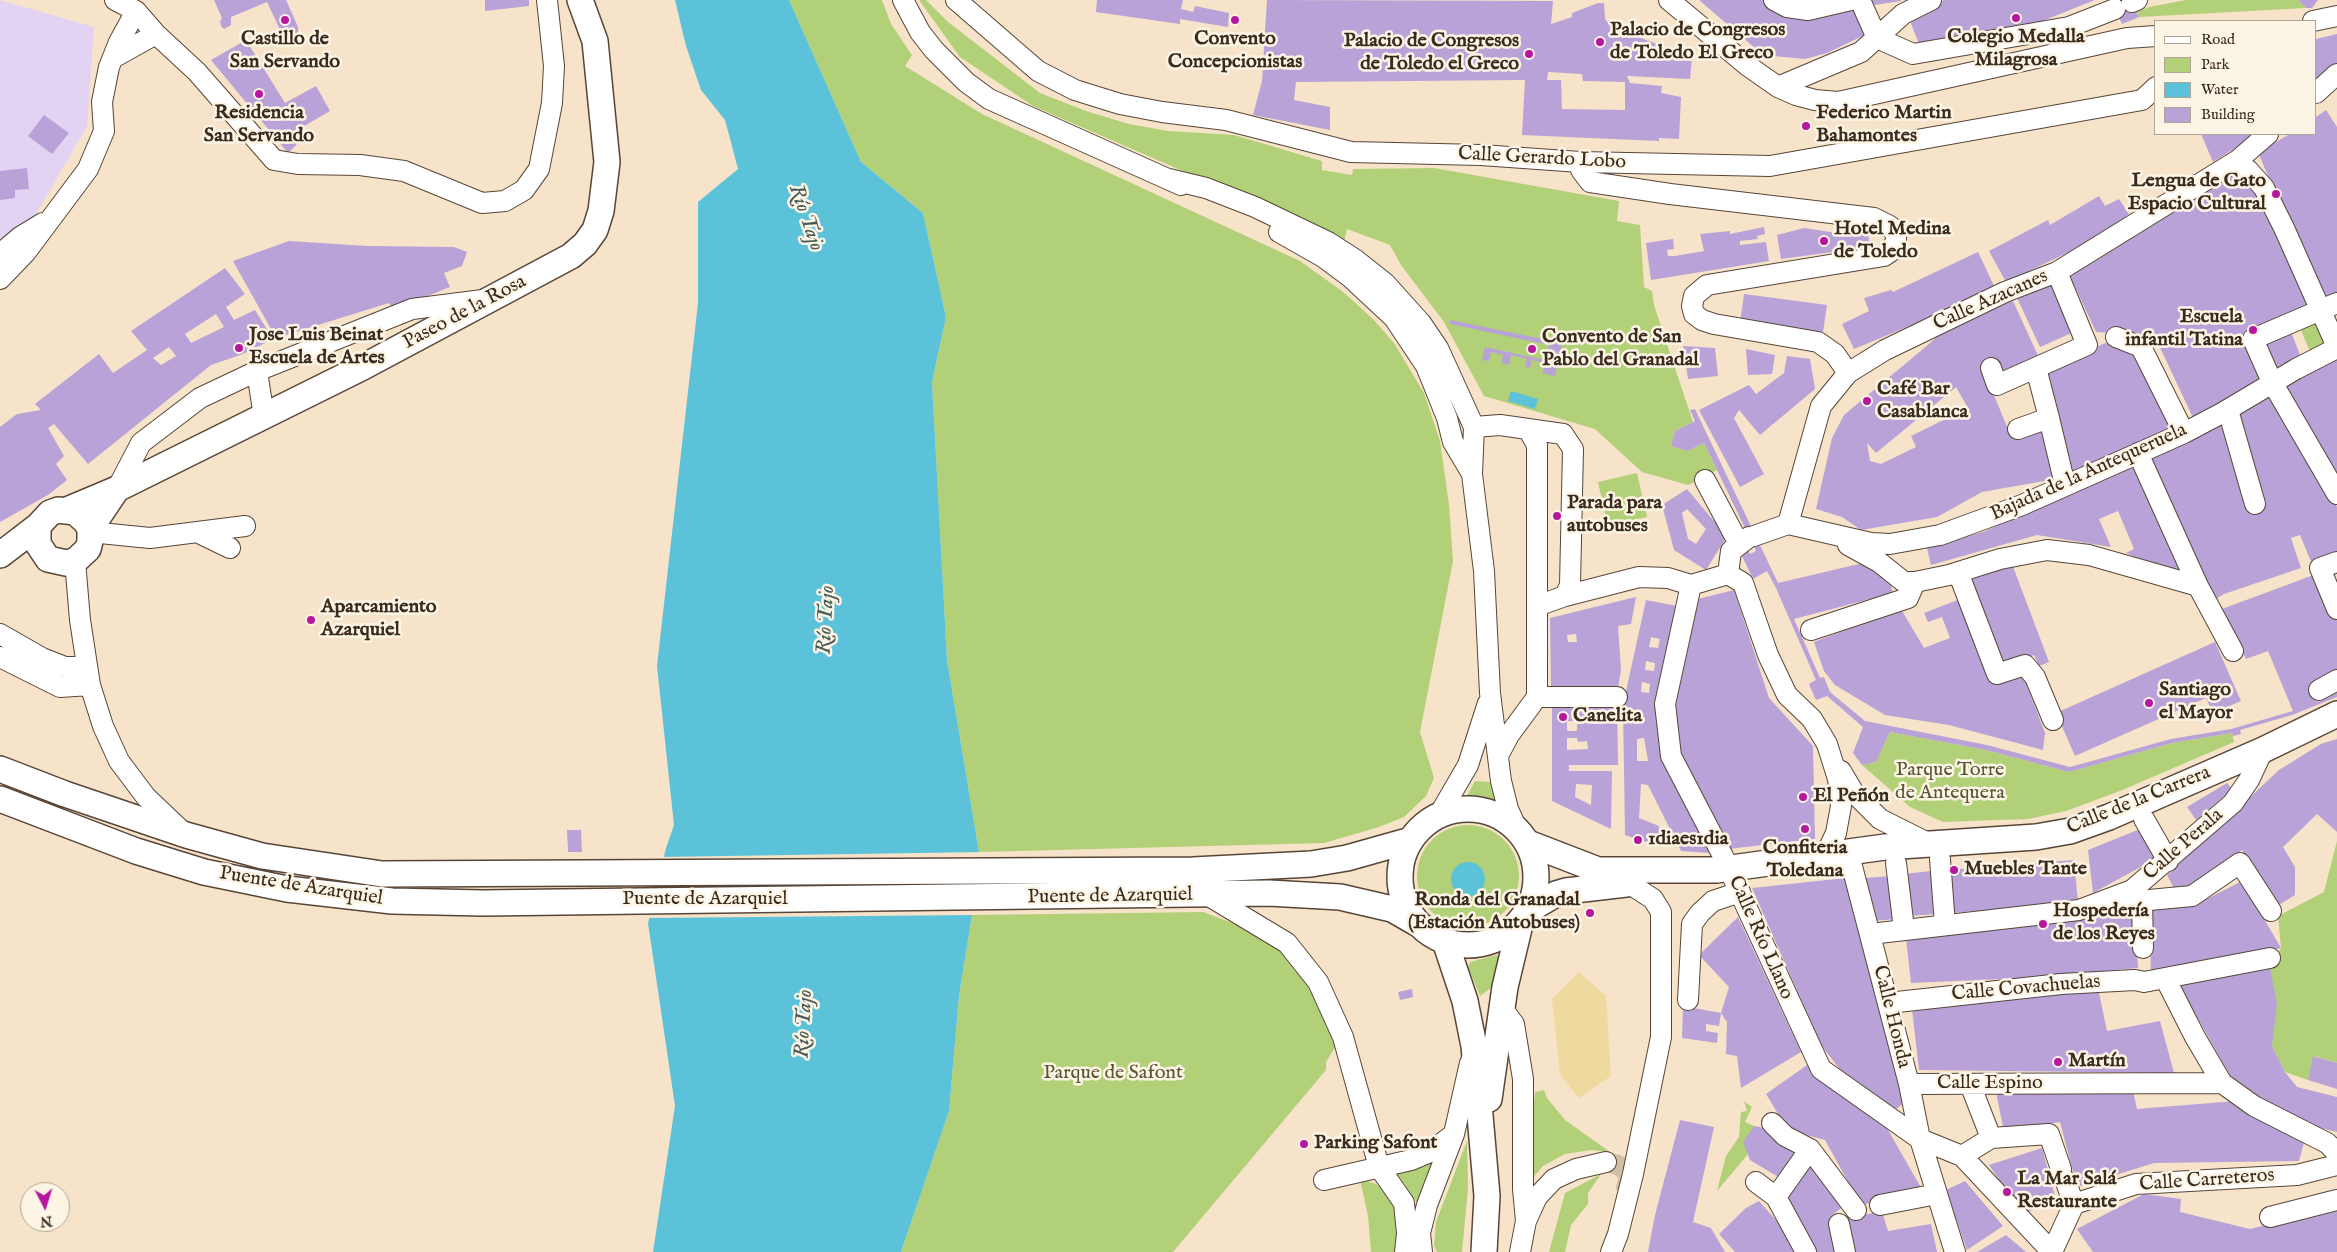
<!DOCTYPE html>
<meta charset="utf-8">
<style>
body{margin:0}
#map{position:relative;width:2337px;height:1252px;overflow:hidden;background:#f7e3c9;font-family:"IM FELL English",serif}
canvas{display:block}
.legend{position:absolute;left:2154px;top:20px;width:162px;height:115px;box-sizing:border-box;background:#fcf5e5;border:1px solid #afa495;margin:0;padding:6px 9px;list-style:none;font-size:15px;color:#3b2a1e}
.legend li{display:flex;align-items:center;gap:10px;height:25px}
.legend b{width:25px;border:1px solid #afa495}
.north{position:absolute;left:20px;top:1182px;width:50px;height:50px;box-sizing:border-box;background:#fcf5e5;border:1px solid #afa495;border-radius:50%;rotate:175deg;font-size:14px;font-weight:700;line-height:20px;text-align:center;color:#3b2a1e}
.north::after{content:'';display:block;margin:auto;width:18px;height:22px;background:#b5179e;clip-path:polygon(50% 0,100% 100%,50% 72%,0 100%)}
</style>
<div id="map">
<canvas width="2337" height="1252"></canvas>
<ul class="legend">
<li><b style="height:6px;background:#fff"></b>Road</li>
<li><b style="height:14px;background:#b2d077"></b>Park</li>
<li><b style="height:14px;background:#5cc2da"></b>Water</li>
<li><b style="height:14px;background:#b8a2d7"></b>Building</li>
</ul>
<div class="north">N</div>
</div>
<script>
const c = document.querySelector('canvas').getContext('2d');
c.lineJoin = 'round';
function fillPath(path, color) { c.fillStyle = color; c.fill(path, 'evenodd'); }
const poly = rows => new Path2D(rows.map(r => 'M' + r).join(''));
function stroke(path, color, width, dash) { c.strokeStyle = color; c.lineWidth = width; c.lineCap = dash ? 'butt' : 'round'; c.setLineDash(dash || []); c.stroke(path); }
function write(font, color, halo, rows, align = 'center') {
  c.font = font + ' "IM FELL English",serif'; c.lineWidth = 5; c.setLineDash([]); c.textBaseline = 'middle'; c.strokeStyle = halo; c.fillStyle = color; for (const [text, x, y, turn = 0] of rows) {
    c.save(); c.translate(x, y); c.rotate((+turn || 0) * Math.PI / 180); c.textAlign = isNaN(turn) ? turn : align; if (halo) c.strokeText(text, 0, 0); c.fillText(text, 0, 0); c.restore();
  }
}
fillPath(poly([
 [0,0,94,27,87,126,11,258,0,268]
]), '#e3d3f2');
fillPath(poly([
 [789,0,882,0,891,24,912,55,905,66,982,114,1300,261,1342,291,1373,319,1394,343,1424,393,1440,441,1449,505,1453,561,1420,732,1434,778,1426,796,1404,817,1379,827,1324,843,979,852,947,660,932,382,946,317,923,213,861,162],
 [919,0,926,0,948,22,1040,93,1086,111,1129,124,1168,131,1234,135,1322,161,1322,170,1352,175,1353,169,1434,168,1619,201,1617,221,1640,225,1644,287,1652,291,1654,305,1693,422,1675,431,1671,446,1687,451,1704,443,1717,470,1688,485,1642,472,1595,429,1484,396,1444,322,1401,265,1390,245,1347,229,1344,241,1033,106,960,57],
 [2186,0,2298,0,2306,8,2139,17,2137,12,2149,7],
 [2316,318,2330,346,2311,354,2300,328],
 [1637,473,1647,517,1608,526,1598,482],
 [1890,732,1986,750,2069,772,2172,743,2232,733,2234,742,2120,791,2066,811,2028,819,1943,822,1910,807,1862,765,1876,762],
 [1475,781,1491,782,1496,800,1467,796],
 '1417 876a51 51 0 1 1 102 0a51 51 0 1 1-102 0Z',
 [2337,841,2337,1063,2314,1056,2308,1080,2285,1072,2272,1046,2269,964,2281,948,2278,916,2324,892],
 [1203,912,1262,934,1296,962,1321,999,1337,1044,1326,1062,1326,1070,1173,1252,901,1252,949,1111,959,996,972,915],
 [1497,955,1500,959,1495,985,1480,996,1468,967,1470,962],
 [1544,1090,1547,1098,1565,1120,1610,1152,1591,1150,1565,1154,1543,1166,1531,1180,1532,1122,1535,1092],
 [1744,1101,1752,1107,1745,1122,1754,1126,1748,1154,1717,1191,1726,1156,1739,1137,1741,1112,1747,1111],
 [1467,1141,1468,1188,1462,1252,1437,1252,1434,1246,1436,1222],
 [1437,1160,1419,1206,1400,1178,1393,1173],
 [1601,1174,1588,1193,1588,1204,1571,1225,1565,1252,1549,1252,1565,1193],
 [1360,1179,1376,1184,1392,1197,1400,1219,1396,1252,1371,1252,1368,1216]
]), '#b2d077');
fillPath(poly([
 [1579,972,1606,996,1611,1076,1579,1098,1560,1075,1552,999]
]), '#eeda9e');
fillPath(poly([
 [675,0,789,0,861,162,923,213,946,317,932,382,947,660,979,852,972,915,959,996,949,1111,901,1252,653,1252,675,1106,648,923,666,848,674,825,657,666,698,303,698,202,738,169,725,120,701,90,686,46],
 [1511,391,1538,399,1535,409,1508,401],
 '1451 879a17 17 0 1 1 34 0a17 17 0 1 1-34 0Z'
]), '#5cc2da');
fillPath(poly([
 [982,852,975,915,647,918,661,857]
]), '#f7e3c9');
fillPath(poly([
 [214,0,286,0,298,27,298,34,291,39,284,38,267,2,231,17,231,25,224,29,221,26,220,21,222,18],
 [485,0,529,0,529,6,485,11],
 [1097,0,1183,0,1181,9,1193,12,1195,6,1229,13,1228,27,1180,19,1180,24,1096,12],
 [1267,0,1553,1,1551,24,1572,17,1572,13,1598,3,1604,3,1605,19,1611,27,1692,57,1690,79,1627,76,1630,83,1662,86,1661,93,1681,97,1679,139,1659,138,1659,141,1522,135,1525,80,1296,82,1294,100,1330,107,1330,130,1253,115,1262,81],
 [1548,72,1582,74,1583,81,1625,82,1625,110,1562,109,1561,80,1547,80],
 [1699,0,1764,0,1780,9,1855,4,1869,33,1827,53,1805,59,1763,55],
 [1865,0,1901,0,1901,1,1867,6],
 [1944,0,2095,0,2035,24,1919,44,1910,21],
 [2111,0,2131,0,2139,17,2122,24],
 [2298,0,2318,0,2312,8,2306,8],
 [2337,34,2337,64,2316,84,2316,39],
 [246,40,285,103,316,86,330,111,299,129,303,138,288,153,211,60],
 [2326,110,2337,127,2337,297,2322,306,2258,152,2290,134,2316,134,2316,117],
 [44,115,69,133,52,154,28,136],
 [2201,134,2258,134,2213,162],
 [27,168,29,189,15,190,15,198,0,200,0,171],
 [2241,168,2265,196,2314,308,2246,336,2267,382,2195,422,2155,337,2143,338,2138,334,2096,332,2070,276,2213,181],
 [2099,196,2105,206,2119,199,2129,214,2114,226,2067,253,2006,282,1989,251,2048,220,2050,225],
 [1764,227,1765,234,1757,236,1758,239,1740,241,1740,245,1766,242,1769,261,1651,280,1646,243,1673,239,1674,249,1667,250,1668,256,1675,256,1704,251,1700,234,1730,231,1730,234],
 [1804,228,1837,233,1838,230,1868,232,1870,247,1781,259,1777,235],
 [289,241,367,246,454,247,467,252,462,266,444,273,450,287,398,308,396,304,391,306,389,303,276,338,233,261],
 [1978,252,1996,290,1854,349,1842,324,1869,311,1864,298,1891,290,1893,292],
 [225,268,245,294,226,307,234,320,255,310,273,339,243,354,211,365,88,464,54,424,48,428,64,456,56,464,67,480,48,495,0,522,0,427,17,414,41,410,35,404,99,354,113,373,147,350,131,331],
 [216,314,224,327,191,343,185,334],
 [169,347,176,356,161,365,153,358],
 [2055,281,2076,331,2040,347,2017,298],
 [1744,294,1827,305,1823,332,1740,322],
 [2013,301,2041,362,2003,378,1982,366,2010,434,2050,431,2061,478,1982,492,1937,517,1861,530,1842,517,1816,509,1832,438,1844,415,1929,344,1949,325],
 [1956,387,1968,408,1911,436,1916,447,1881,464,1870,461,1867,443,1876,453],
 [1450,320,1562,343,1555,376,1542,373,1545,363,1532,360,1530,368,1525,367,1527,359,1511,355,1509,365,1501,363,1503,355,1491,352,1489,361,1482,360,1485,347,1545,360,1549,345,1450,324],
 [2290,329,2302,360,2271,373,2259,342],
 [2115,339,2139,356,2177,431,2066,476,2042,370],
 [1683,346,1715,348,1718,376,1688,379],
 [1746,349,1775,355,1772,374,1748,375],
 [2337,355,2337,483,2282,385],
 [1787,356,1810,359,1815,389,1760,435,1739,410,1734,418,1764,474,1740,487,1699,410,1749,385,1756,394,1784,373],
 [2271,395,2337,507,2337,556,2312,564,2300,535,2291,538,2301,568,2224,594,2212,601,2148,457,2234,417],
 [1695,409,1778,583,1863,563,1887,572,1893,593,1794,619,1820,678,1824,677,1830,692,1865,721,1987,745,2070,767,2171,739,2231,729,2293,711,2268,651,2246,659,2222,609,2319,573,2337,621,2337,673,2311,686,2317,702,2337,692,2337,697,2292,715,2240,730,2241,734,2233,736,2232,733,2172,743,2069,772,1986,750,1890,732,1876,762,1862,765,1853,753,1863,727,1827,696,1816,700,1809,684,1816,680,1776,588,1767,571,1753,579,1741,554,1748,550,1750,554,1756,551,1704,443,1687,451,1671,446,1675,431,1695,421,1690,410],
 [2140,461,2183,577,2126,553,2134,549,2118,511,2099,519,2111,547,2037,535,1931,565,1927,548,1983,532],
 [1687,489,1713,520,1729,533,1706,570,1674,550,1662,505],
 [1687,509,1706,529,1696,544,1688,539,1682,513],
 [2012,564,2049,662,2039,666,2034,655,2002,666,1969,576],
 [1734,590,1769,698,1813,746,1815,839,1728,849,1680,756,1670,704,1698,599],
 [1636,597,1631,624,1618,626,1621,670,1618,688,1551,687,1550,618],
 [1576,634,1577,642,1568,642,1567,635],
 [1960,599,1991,681,2021,670,2045,733,2043,750,1949,725,1885,715,1835,685,1824,671,1814,642,1901,609,1924,648,1950,638,1942,617,1928,622,1924,613],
 [1646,600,1677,606,1657,709,1712,852,1709,853,1681,851,1648,785,1641,784,1639,818,1659,826,1661,847,1625,835,1623,705],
 [1651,637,1660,639,1658,648,1649,647],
 [1646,661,1655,663,1654,671,1645,670],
 [1642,682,1650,684,1649,693,1641,692],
 [1644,738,1648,761,1637,761,1637,739],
 [2215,642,2241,701,2213,713,2206,698,2075,756,2056,713],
 [1552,705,1617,705,1618,765,1569,765,1569,771,1612,771,1611,829,1552,801],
 [1567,721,1577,721,1577,731,1567,731],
 [1567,738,1577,738,1578,742,1587,741,1588,749,1567,750],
 [1576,784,1592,785,1591,805,1575,797],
 [2337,739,2337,832,2317,814,2283,847,2295,867,2295,895,2277,906,2242,850,2190,889,2175,890,2167,875,2279,770,2321,744],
 [2227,783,2232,789,2196,820,2187,807],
 [2145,827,2159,857,2093,893,2088,850],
 [567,830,581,830,582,852,568,852],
 [2074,860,2078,902,1953,913,1948,870],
 [1931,871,1937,914,1910,916,1903,874],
 [1891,876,1898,919,1871,921,1864,878],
 [1846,878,1904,1103,1892,1112,1842,1072,1821,1045,1752,888],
 [2242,881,2281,948,2217,963,2151,974,2149,909,2195,905],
 [2135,913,2138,968,2024,978,1911,983,1906,939],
 [1738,917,1801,1052,1741,1088,1737,1056,1726,1054,1727,1022,1721,1013,1719,1026,1706,1024,1706,1031,1718,1033,1717,1043,1682,1038,1683,1006,1721,1013,1729,987,1699,955],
 [2269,964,2277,1003,2272,1046,2285,1072,2297,1087,2337,1097,2337,1132,2308,1125,2273,1107,2230,1075,2177,982],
 [2098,988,2107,1031,2160,1021,2174,1073,1919,1070,1912,1009],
 [1412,989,1413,997,1400,1000,1398,992],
 [2313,1056,2337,1063,2337,1089,2308,1080],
 [1810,1063,1884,1123,1923,1191,1861,1205,1825,1140,1788,1130,1766,1094],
 [2133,1091,2137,1109,2236,1101,2305,1139,2299,1161,2154,1163,2077,1187,2060,1122,2004,1132,1996,1092],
 [1680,1120,1714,1127,1693,1222,1711,1228,1725,1252,1648,1252,1655,1215],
 [1754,1126,1765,1128,1798,1149,1780,1178,1750,1160,1743,1142],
 [2042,1148,2056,1200,2023,1214,1989,1165],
 [1811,1160,1845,1205,1830,1217,1839,1252,1816,1252,1783,1194],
 [1965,1181,2003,1226,1967,1250,1946,1190],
 [2144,1194,2181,1199,2180,1212,2250,1229,2337,1207,2337,1252,2093,1252,2077,1229],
 [1759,1201,1791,1237,1798,1252,1735,1252,1719,1234,1746,1208],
 [1882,1211,1888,1231,1931,1224,1937,1252,1849,1252,1842,1220],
 [2006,1235,2026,1252,1977,1252]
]), '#b8a2d7');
stroke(poly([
 [1606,1162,1618,1165,1630,1174,1625,1192]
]), '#d1bea7', 20, [20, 10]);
const minor = poly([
 [115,0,136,11,156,34,197,72,274,160,298,164,360,165,404,171,482,203,505,201,524,190,539,169,552,103,554,66,547,0],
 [903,0,920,32,934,50,966,82,989,99,1181,185],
 [956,0,1038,71,1075,90,1120,104,1162,112,1226,120,1351,152,1481,155,1580,162,1770,166,2142,100,2156,87],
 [1669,0,1748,66,1778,87,1796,95,1815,100,1838,102,2127,38,2156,36],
 [1774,0,1787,7,1808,10,1851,0],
 [1860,0,1877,38,1913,54,2069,27,2115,9],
 [2132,2,2137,0],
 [2313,21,2337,16],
 [113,58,156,34],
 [1778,87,1861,52,1903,14,1931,0],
 [2316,93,2337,74],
 [1580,162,1581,170,1590,182,1670,194,1874,218,1890,226,1896,235,1896,241,1890,252,1884,256,1707,285,1694,296,1692,306,1694,314,1702,320,1714,324,1818,342,1835,354,1848,373],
 [2248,170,2264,188,2284,228,2337,347],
 [1169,179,1206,188,1255,207,1328,242,1356,260,1385,283,1421,323,1438,348,1474,427,1472,474,1484,571,1490,693,1501,781,1508,809,1517,829],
 [1279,232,1323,257,1350,277,1394,318,1426,366,1447,418,1453,442,1472,474],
 [0,254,20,237,43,223],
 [0,279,26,252,88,169,104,131,102,102,109,67,119,42,136,11],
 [2337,303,2253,339,2272,382,2337,494],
 [2116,337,2141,347,2184,433],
 [1991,368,1997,385,2087,345,2057,272],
 [257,371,264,417],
 [2228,410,2255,504],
 [2049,418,2065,485],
 [1474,427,1500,425,1563,434,1573,449,1570,585,1565,596],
 [1528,429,1537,445,1537,606],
 [2018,429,2049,418,2036,368],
 [2138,453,2198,586,2233,651],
 [1705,480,1739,544],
 [117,489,141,443,200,398,257,371,412,309,483,300],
 [1788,524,1821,406,1848,373,1885,350,2005,292,2057,272,2238,160,2268,134],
 [90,532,150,538,245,526],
 [199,533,230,548],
 [1754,536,1788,524,1871,543,1890,544,1940,535,2022,505,2184,433,2222,413,2296,369,2337,348],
 [1848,545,1879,562,1904,582,1915,582,1949,575,2000,559,2047,550,2089,555,2198,586],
 [75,561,80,620,90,685,103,726,119,761,146,797,185,834],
 [2337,562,2320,568,2337,609],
 [1958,572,1997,674,2025,665,2035,677,2053,720],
 [1728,574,1743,583,1768,655,1787,695,1812,719,1827,744,1838,779,1841,806,1836,833,1826,854],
 [1691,585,1665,704,1671,756,1723,856,1821,1069,1920,1139,1962,1156,2052,1252],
 [1691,585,1728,574,1731,551,1749,537],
 [1811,630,1908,598,1915,582],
 [0,634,42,658,65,667,87,667],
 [0,657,60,687,90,685],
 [2319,690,2337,680],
 [1537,697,1537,606,1565,596,1639,577,1668,578,1691,585],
 [1537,697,1617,697],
 [1499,754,1509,735,1537,697],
 [1841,771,1854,793,1880,819,1930,844],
 [1439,815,1468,765,1488,703],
 [2144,819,2168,861],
 [1848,851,1909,1084,1920,1139,1955,1252],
 [1940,859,1945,925],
 [1896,863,1904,929],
 [1209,896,1287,943,1318,982,1343,1037,1379,1167,1404,1203,1407,1233,1405,1252],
 [2142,899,2143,948],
 [2117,903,2192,896,2240,863,2271,911],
 [1870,934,2079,910,2132,890,2233,803,2249,780,2263,750],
 [2165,978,2195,1037,2222,1083,2254,1106,2327,1143,2337,1153],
 [1688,1000,1692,924,1700,913,1713,901,1740,892],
 [1888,1003,2061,984,2135,980,2144,982,2270,958],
 [1502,1008,1514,1024,1523,1079,1523,1189,1526,1221],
 [1909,1084,2222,1083],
 [1772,1123,1785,1136,1810,1149],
 [1991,1138,2049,1134,2061,1169],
 [1962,1156,1991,1138,1970,1084],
 [1324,1180,1411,1160,1430,1152,1454,1134],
 [2065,1180,2074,1204],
 [1756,1182,1776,1197,1806,1252],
 [1776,1197,1810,1149,1856,1210],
 [2074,1204,2136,1184,2297,1175,2337,1165],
 [1880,1205,1937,1194],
 [2270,1217,2337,1200],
 [1839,1224,1845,1252],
 [1422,1252,1420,1233,1427,1205,1454,1134,1470,1063],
 [1520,1252,1526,1221,1537,1197,1554,1179,1576,1169,1606,1162],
 [1611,1252,1618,1234,1633,1174,1661,1037,1661,912,1653,899,1630,884],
 [2052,1252,2074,1204]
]);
const major = poly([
 [67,510,117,489,363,367,571,256,585,244,595,230,601,211,607,162,595,41,580,0],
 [90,529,86,522,75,512,58,510,50,513,38,526,38,544,48,559,66,563,75,561,88,549,90,541,90,529,117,489],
 [0,555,38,526],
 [0,769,65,794,186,835,262,856,382,874,1193,870,1311,864,1347,858,1411,840],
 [0,799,136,851,204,872,287,889,392,901,483,903,1269,893,1340,897,1392,909,1420,925],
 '1400 877a68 68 0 1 1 136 0a68 68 0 1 1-136 0Z',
 [1528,843,1598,870,1717,870,1885,847,2036,837,2070,831,2109,817,2263,750,2337,714],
 [1527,911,1556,894,1566,891,1626,884],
 [1445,941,1465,1001,1474,1046,1487,1196,1484,1252],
 [1489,1099,1505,987,1521,920]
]);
stroke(minor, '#574638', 22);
stroke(major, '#574638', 28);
stroke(minor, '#fff', 20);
stroke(major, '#fff', 25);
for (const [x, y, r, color] of [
 [2016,18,5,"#b5179e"],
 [285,20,5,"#b5179e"],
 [1235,20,5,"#b5179e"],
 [1600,42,5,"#b5179e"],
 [1529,54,5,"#b5179e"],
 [259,94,5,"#b5179e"],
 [1806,126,5,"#b5179e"],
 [2276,194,5,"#b5179e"],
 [1824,241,5,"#b5179e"],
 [2253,330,5,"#b5179e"],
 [239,348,5,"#b5179e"],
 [1532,349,5,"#b5179e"],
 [1867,401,5,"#b5179e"],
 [1557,516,5,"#b5179e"],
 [311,620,5,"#b5179e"],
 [2149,703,5,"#b5179e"],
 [1563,717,5,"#b5179e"],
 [1803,797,5,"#b5179e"],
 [1805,829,5,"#b5179e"],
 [1638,840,5,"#b5179e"],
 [1954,870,5,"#b5179e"],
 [1590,913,5,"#b5179e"],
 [2043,924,5,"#b5179e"],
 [2058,1062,5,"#b5179e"],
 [1304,1144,5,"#b5179e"],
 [2007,1192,5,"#b5179e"]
]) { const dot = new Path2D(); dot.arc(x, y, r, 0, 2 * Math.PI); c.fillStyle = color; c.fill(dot); stroke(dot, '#fcf5e5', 2); }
write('bold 20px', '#3b2a1e', '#fcf5e5', [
 ["Palacio de Congresos",1610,31],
 ["de Toledo El Greco",1610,54],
 ["Colegio Medalla",2016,38,"center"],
 ["Milagrosa",2016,61,"center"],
 ["Castillo de",285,40,"center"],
 ["San Servando",285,63,"center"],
 ["Convento",1235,40,"center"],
 ["Concepcionistas",1235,63,"center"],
 ["Palacio de Congresos",1519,42,"right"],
 ["de Toledo el Greco",1519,65,"right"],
 ["Residencia",259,114,"center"],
 ["San Servando",259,137,"center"],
 ["Federico Martin",1816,114],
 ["Bahamontes",1816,137],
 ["Lengua de Gato",2266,182,"right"],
 ["Espacio Cultural",2266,205,"right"],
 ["Hotel Medina",1834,230],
 ["de Toledo",1834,253],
 ["Escuela",2243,318,"right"],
 ["infantil Tatina",2243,341,"right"],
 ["Jose Luis Beinat",249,336],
 ["Escuela de Artes",249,359],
 ["Convento de San",1542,338],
 ["Pablo del Granadal",1542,361],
 ["Café Bar",1877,390],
 ["Casablanca",1877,413],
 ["Parada para",1567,504],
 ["autobuses",1567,527],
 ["Aparcamiento",321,608],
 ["Azarquiel",321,631],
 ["Santiago",2159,691],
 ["el Mayor",2159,714],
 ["Canelita",1573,717],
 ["El Peñón",1813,797],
 ["1diaes1dia",1648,840],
 ["Confiteria",1805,849,"center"],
 ["Toledana",1805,872,"center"],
 ["Muebles Tante",1964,870],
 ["Ronda del Granadal",1580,901,"right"],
 ["(Estación Autobuses)",1580,924,"right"],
 ["Hospedería",2053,912],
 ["de los Reyes",2053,935],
 ["Martín",2068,1062],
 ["Parking Safont",1314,1144],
 ["La Mar Salá",2017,1180],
 ["Restaurante",2017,1203]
], 'left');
write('20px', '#3b2a1e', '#fcf5e5', [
 ["Calle Gerardo Lobo",1542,159,3],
 ["Calle Azacanes",1991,301,-24],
 ["Paseo de la Rosa",465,313,-28],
 ["Bajada de la Antequeruela",2089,473,-24],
 ["Calle de la Carrera",2139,801,-22],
 ["Calle Perala",2184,845,-41],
 ["Puente de Azarquiel",301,887,9],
 ["Puente de Azarquiel",1110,897,-1],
 ["Puente de Azarquiel",705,900],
 ["Calle Río Llano",1760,938,66],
 ["Calle Covachuelas",2026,989,-5],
 ["Calle Honda",1891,1017,76],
 ["Calle Espino",1990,1084],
 ["Calle Carreteros",2207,1181,-4]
]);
write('20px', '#595434', '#fcf5e5', [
 ["Parque Torre",1950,771],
 ["de Antequera",1950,794],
 ["Parque de Safont",1113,1074]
]);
write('italic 21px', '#455856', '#fcf5e5', [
 ["Río Tajo",805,218,71],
 ["Río Tajo",827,620,-87],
 ["Río Tajo",805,1024,-87]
]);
</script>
